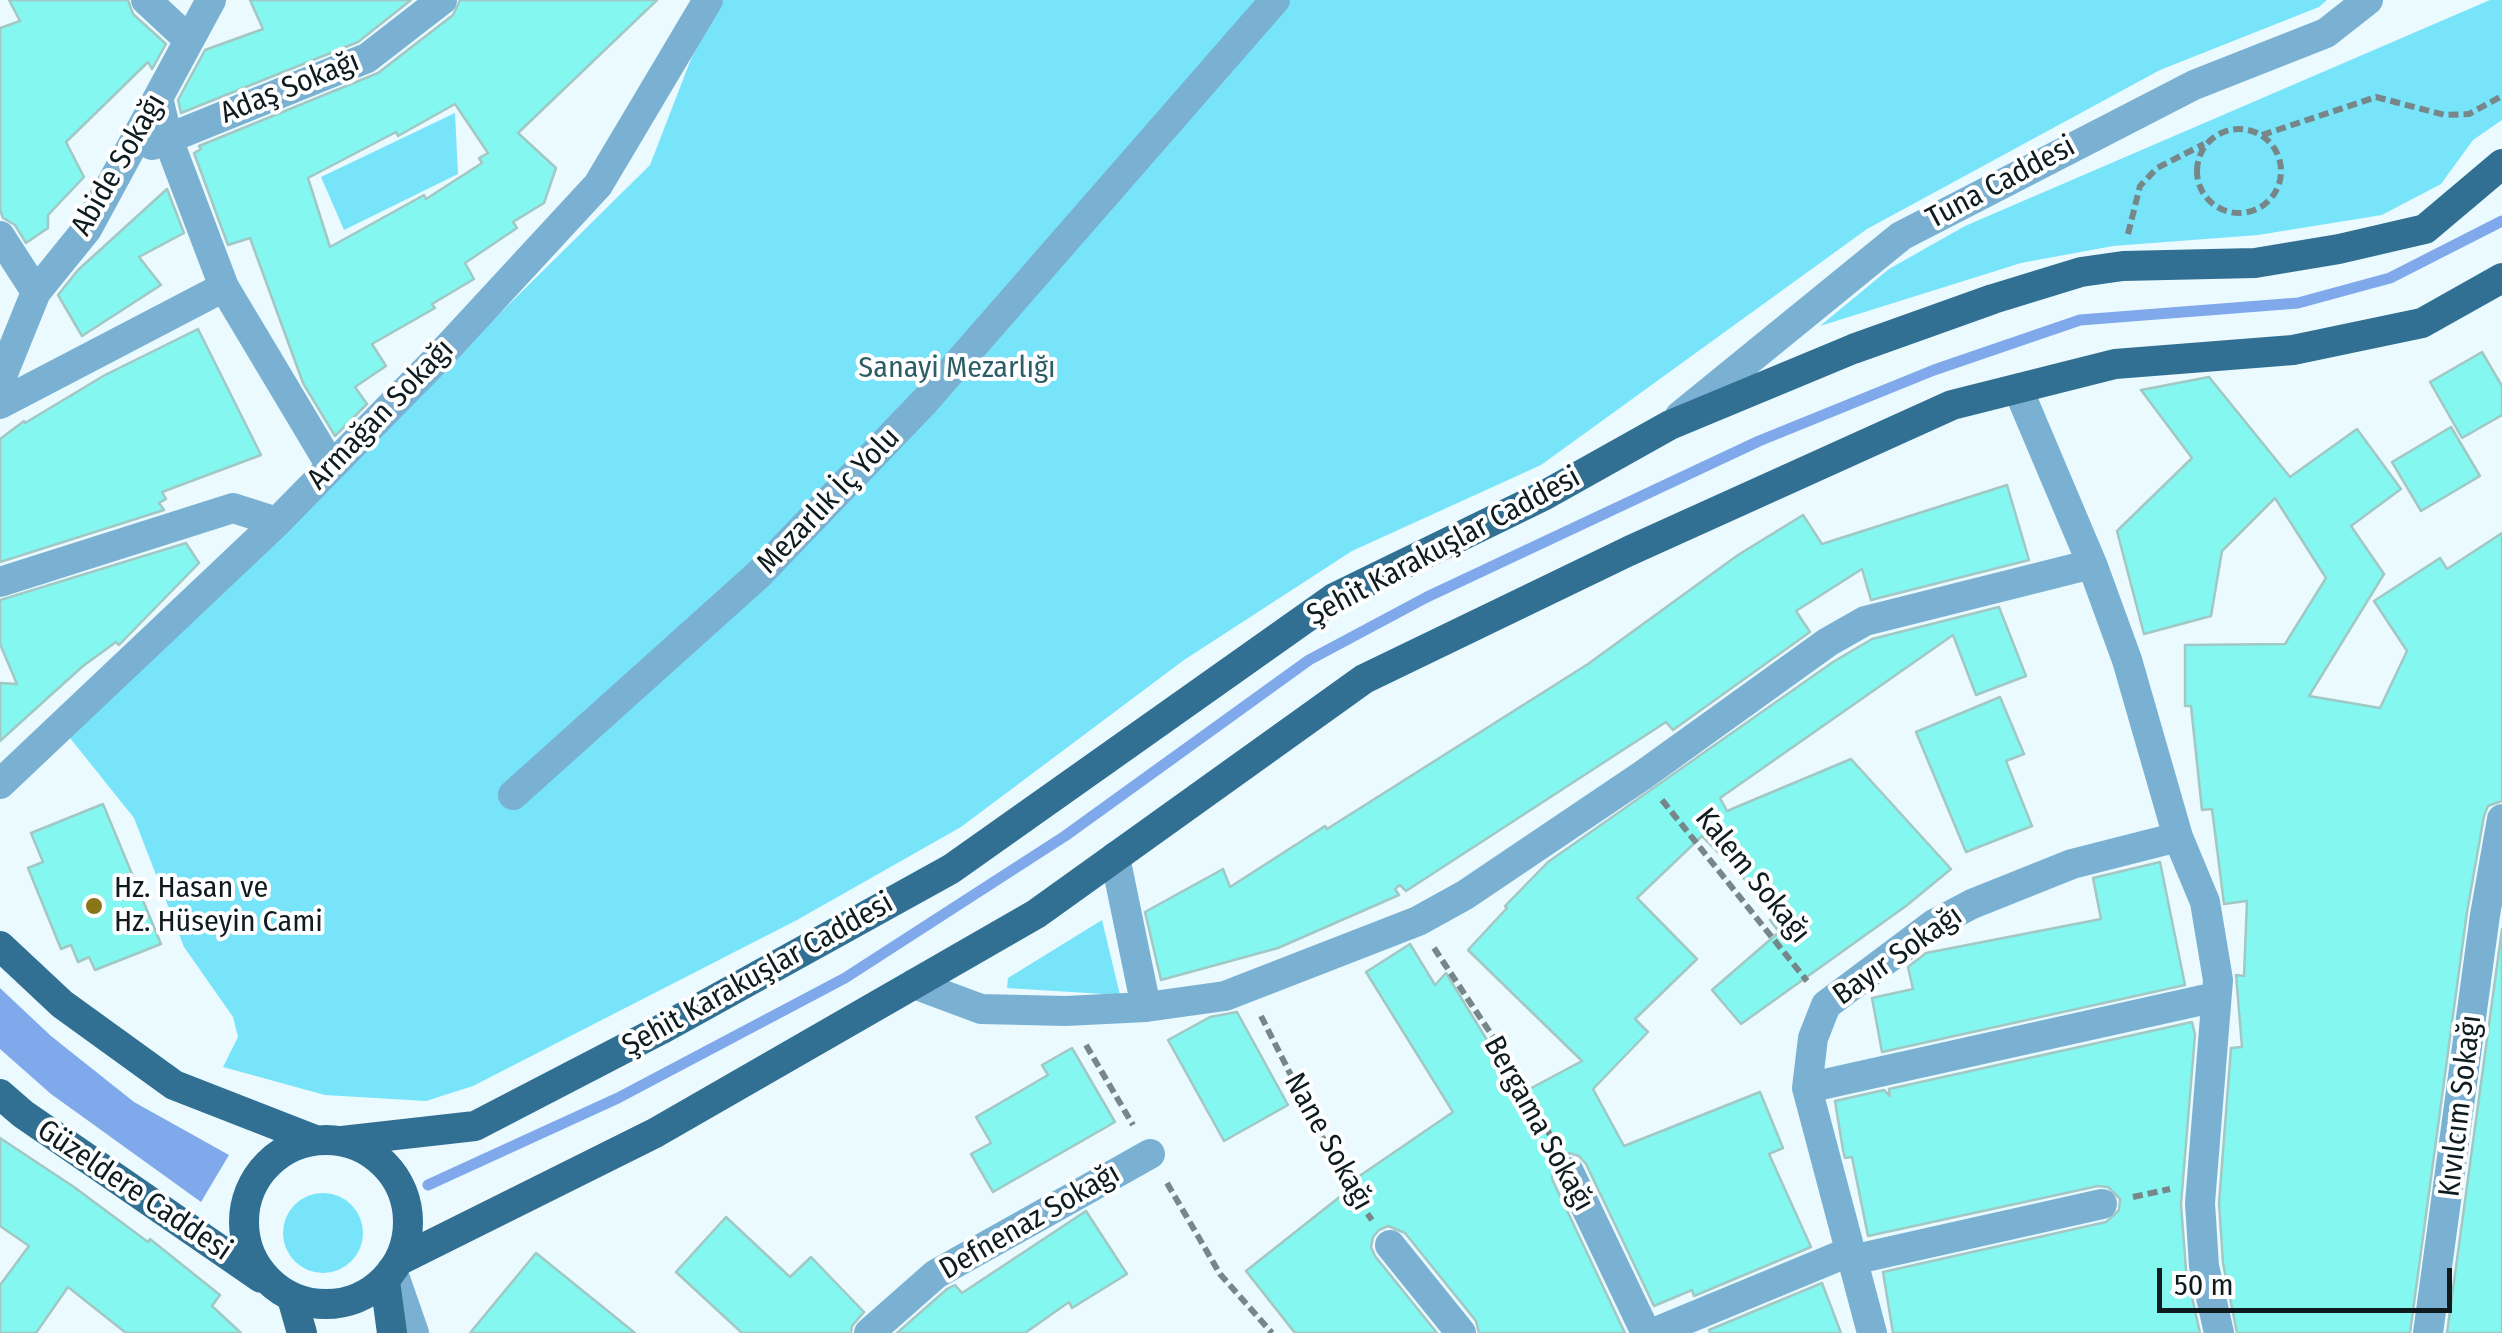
<!DOCTYPE html>
<meta charset="utf-8">
<style>
body{margin:0}
#map{position:relative;width:2502px;height:1333px;overflow:hidden;background:#ebfafe;font-family:"Fira Sans Condensed",sans-serif}
canvas{display:block}
.scale{position:absolute;left:2157px;top:1268px;width:295px;height:45px;box-sizing:border-box;border:5px solid #0e1c1f;border-top:0;padding-left:12px;font-size:30px;line-height:35px;white-space:nowrap;color:#0e1c1f;-webkit-text-stroke:8px #fff;paint-order:stroke}
</style>
<div id="map">
<canvas width="2502" height="1333"></canvas>
<div class="scale">50 m</div>
</div>
<script>
const c = document.querySelector('canvas').getContext('2d');
c.lineJoin = 'round';
function fillPath(path, color) { c.fillStyle = color; c.fill(path, 'evenodd'); }
const poly = rows => new Path2D(rows.map(r => 'M' + r).join(''));
function stroke(path, color, width, dash) { c.strokeStyle = color; c.lineWidth = width; c.lineCap = dash ? 'butt' : 'round'; c.setLineDash(dash || []); c.stroke(path); }
function write(font, color, halo, rows, align = 'center') {
  c.font = font + ' "Fira Sans Condensed",sans-serif'; c.lineWidth = 8; c.setLineDash([]); c.textBaseline = 'middle'; c.strokeStyle = halo; c.fillStyle = color; for (const [text, x, y, turn = 0] of rows) {
    c.save(); c.translate(x, y); c.rotate((+turn || 0) * Math.PI / 180); c.textAlign = isNaN(turn) ? turn : align; if (halo) c.strokeText(text, 0, 0); c.fillText(text, 0, 0); c.restore();
  }
}
fillPath(poly([
 [721,0,2327,0,2319,7,2160,70,1867,229,1541,465,1352,551,1184,660,961,827,797,920,473,1086,426,1101,325,1095,223,1067,238,1037,233,1017,184,947,134,818,70,738,650,165,691,59],
 [2490,0,2502,0,2502,120,2473,140,2441,184,2382,215,2258,235,2113,246,2021,263,1820,326,1889,269,1965,226],
 [455,113,458,174,344,230,321,177],
 [1102,920,1120,995,1007,988,1008,978],
 '283 1233a40 40 0 1 1 80 0a40 40 0 1 1-80 0Z'
]), '#78e4fa');
fillPath(poly([
 [0,988,51,1036,134,1102,229,1155,201,1202,51,1094,0,1049]
]), '#80a9ec');
stroke(poly([
 [428,1185,618,1098,845,978,1065,836,1309,660,1427,597,1759,441,1934,370,2080,320,2298,303,2390,278,2502,221]
]), '#80a9ec', 11);
const building = poly([
 [9,0,128,0,133,14,166,44,152,69,148,62,66,142,84,177,48,215,48,228,26,243,15,225,3,218,0,210,0,28,20,21,9,0],
 [250,0,411,0,358,42,181,113,178,100,205,50,263,29,250,0],
 [460,0,657,0,518,133,556,168,544,203,513,222,517,228,465,263,474,279,432,304,435,308,372,344,386,366,355,387,367,404,335,436,303,383,250,238,228,245,194,153,201,149,199,146,378,73,453,15,460,0],
 [455,104,488,153,479,158,482,163,426,199,424,195,330,247,308,178,396,132,398,136,455,104],
 [167,189,184,233,139,257,161,285,82,336,58,295,78,270,167,189],
 [198,329,261,455,162,492,166,499,159,503,164,510,0,562,0,439,24,421,25,423,105,375,198,329],
 [2482,352,2502,386,2502,415,2462,438,2430,382,2482,352],
 [2209,377,2290,477,2357,429,2401,489,2351,526,2384,574,2309,696,2380,708,2407,651,2374,601,2440,558,2447,569,2502,533,2502,801,2488,806,2484,816,2467,912,2410,1333,2237,1333,2223,1263,2219,1203,2231,1048,2242,1047,2236,975,2244,976,2247,901,2224,904,2212,809,2202,810,2191,706,2185,706,2185,645,2285,644,2326,578,2275,498,2222,551,2211,616,2144,634,2117,531,2192,458,2141,390,2209,377],
 [2451,427,2480,476,2421,511,2392,462,2451,427],
 [2007,485,2029,560,1871,600,1862,569,1796,611,1810,632,1673,730,1666,722,1406,891,1400,885,1395,889,1399,895,1278,948,1161,980,1145,912,1223,869,1230,887,1325,826,1327,829,1588,664,1738,555,1803,515,1822,544,2007,485],
 [186,543,199,563,119,645,116,642,83,666,0,741,0,683,17,684,0,644,0,600,186,543],
 [1999,607,2026,676,1976,695,1953,635,1720,798,1727,811,1851,759,1951,869,1906,906,1741,1024,1712,990,1779,932,1770,920,1778,913,1702,836,1637,898,1697,959,1635,1019,1648,1032,1593,1089,1624,1146,1760,1092,1783,1148,1769,1154,1811,1247,1694,1296,1692,1290,1654,1306,1586,1164,1579,1156,1569,1153,1553,1162,1552,1179,1625,1333,1479,1333,1476,1321,1405,1233,1388,1226,1379,1230,1373,1237,1371,1247,1375,1256,1437,1333,1295,1333,1246,1271,1361,1180,1358,1177,1453,1112,1366,972,1410,944,1435,985,1446,973,1520,1094,1582,1061,1468,950,1507,908,1505,906,1548,862,1833,662,1872,639,1999,607],
 [2000,697,2024,754,2006,761,2032,826,1966,852,1916,732,2000,697],
 [103,804,161,944,95,970,89,957,78,962,71,945,61,949,28,868,43,862,31,833,103,804],
 [2160,862,2185,985,1882,1052,1872,998,1913,989,1908,967,1926,953,2101,919,2093,878,2160,862],
 [2502,929,2502,1333,2447,1333,2502,929],
 [1237,1012,1288,1105,1224,1141,1168,1040,1210,1017,1237,1012],
 [2192,1022,2195,1035,2181,1204,2186,1270,2200,1333,1893,1333,1883,1272,2106,1222,2119,1210,2120,1199,2108,1187,2098,1186,1868,1236,1852,1157,1845,1158,1843,1150,1835,1101,1884,1090,1890,1096,1889,1089,2192,1022],
 [1072,1048,1115,1122,993,1192,971,1154,991,1143,976,1117,1048,1075,1042,1065,1072,1048],
 [0,1138,74,1187,148,1242,150,1239,220,1295,212,1306,241,1333,126,1333,68,1287,36,1333,0,1333,0,1285,29,1246,0,1226,0,1138],
 [1086,1211,1127,1274,1072,1308,1069,1302,1025,1333,897,1333,947,1289,955,1285,962,1293,1086,1211],
 [726,1217,790,1277,811,1257,864,1312,852,1326,851,1333,742,1333,676,1272,726,1217],
 [536,1253,635,1333,470,1333,536,1253],
 [1822,1283,1841,1333,1710,1333,1709,1330,1822,1283]
]);
fillPath(building, '#83f7f0');
stroke(building, '#a1c8c5', 2.5);
stroke(poly([
 '2197 171a42 42 0 1 1 84 0a42 42 0 1 1-84 0Z',
 [2262,135,2376,97,2445,115,2469,114,2502,96],
 [2128,234,2140,186,2157,168,2204,144],
 [1662,800,1807,981],
 [1434,948,1515,1070,1556,1146],
 [1261,1016,1347,1186,1372,1220],
 [1086,1045,1133,1125],
 [1167,1183,1220,1274,1272,1333],
 [2133,1197,2170,1189]
]), '#778689', 6, [10, 5]);
stroke(poly([
 [146,0,189,40],
 [158,98,168,139,224,287,331,466],
 [152,145,367,58,442,0],
 [0,236,36,292],
 [0,381,36,292,87,229,211,0],
 [2018,389,2092,564,2127,660,2178,837,2205,902,2218,980,2200,1203,2204,1266,2219,1333],
 [0,404,224,287],
 [1680,416,1901,236,2194,85,2326,33,2368,0],
 [0,582,233,508,277,522],
 [0,784,277,522,439,357,598,185,708,0],
 [513,795,758,575,925,401,1275,0],
 [1115,857,1146,1007],
 [914,984,981,1009,1066,1011,1146,1007,1225,996,1418,921,1465,895,1643,775,1828,642,1865,621,2092,564],
 [1807,1088,2216,997],
 [1569,1172,1646,1333],
 [1390,1245,1461,1333],
 [1852,1260,2102,1204],
 [392,1270,414,1333],
 [869,1333,936,1274,1150,1154],
 [1653,1333,1849,1252],
 [1872,1333,1807,1088,1813,1038,1826,1005,1934,924,1972,904,2072,864,2178,837],
 [2428,1333,2485,915,2502,819]
]), '#7ab1d2', 30);
stroke(poly([
 [0,946,62,1004,174,1085,315,1140],
 [0,1094,23,1114,261,1278],
 '244 1222a82 82 0 1 1 164 0a82 82 0 1 1-164 0Z',
 [342,1141,475,1126,660,1030,951,869,1334,598,1545,495,1670,425,1853,349,1993,299,2081,272,2123,266,2255,263,2339,249,2425,229,2502,164],
 [400,1260,655,1133,1036,914,1364,679,1629,551,1952,405,2115,364,2293,350,2422,323,2502,278],
 [385,1281,392,1333],
 [292,1298,302,1333]
]), '#317093', 30);
for (const [x, y, r, color] of [
 [94,906,10,"#887619"]
]) { const dot = new Path2D(); dot.arc(x, y, r, 0, 2 * Math.PI); c.fillStyle = color; c.fill(dot); stroke(dot, '#fff', 4); }
write('30px', '#0e1c1f', '#fff', [
 ["Adaş Sokağı",290,88,-22],
 ["Abide Sokağı",119,165,-60],
 ["Tuna Caddesi",2001,183,-28],
 ["Armağan Sokağı",381,415,-46],
 ["Mezarlık İç Yolu",829,501,-46],
 ["Şehit Karakuşlar Caddesi",1444,547,-28],
 ["Kalem Sokağı",1752,876,51],
 ["Bayır Sokağı",1898,956,-35],
 ["Şehit Karakuşlar Caddesi",758,975,-29],
 ["Kıvılcım Sokağı",2461,1106,-83],
 ["Bergama Sokağı",1538,1124,61],
 ["Nane Sokağı",1328,1142,61],
 ["Güzeldere Caddesi",134,1191,34],
 ["Defnenaz Sokağı",1030,1222,-30]
]);
write('30px', '#2d5e68', '#fff', [
 ["Sanayi Mezarlığı",957,369]
]);
write('30px', '#0e1c1f', '#fff', [
 ["Hz. Hasan ve",114,889],
 ["Hz. Hüseyin Cami",114,923]
], 'left');
</script>
